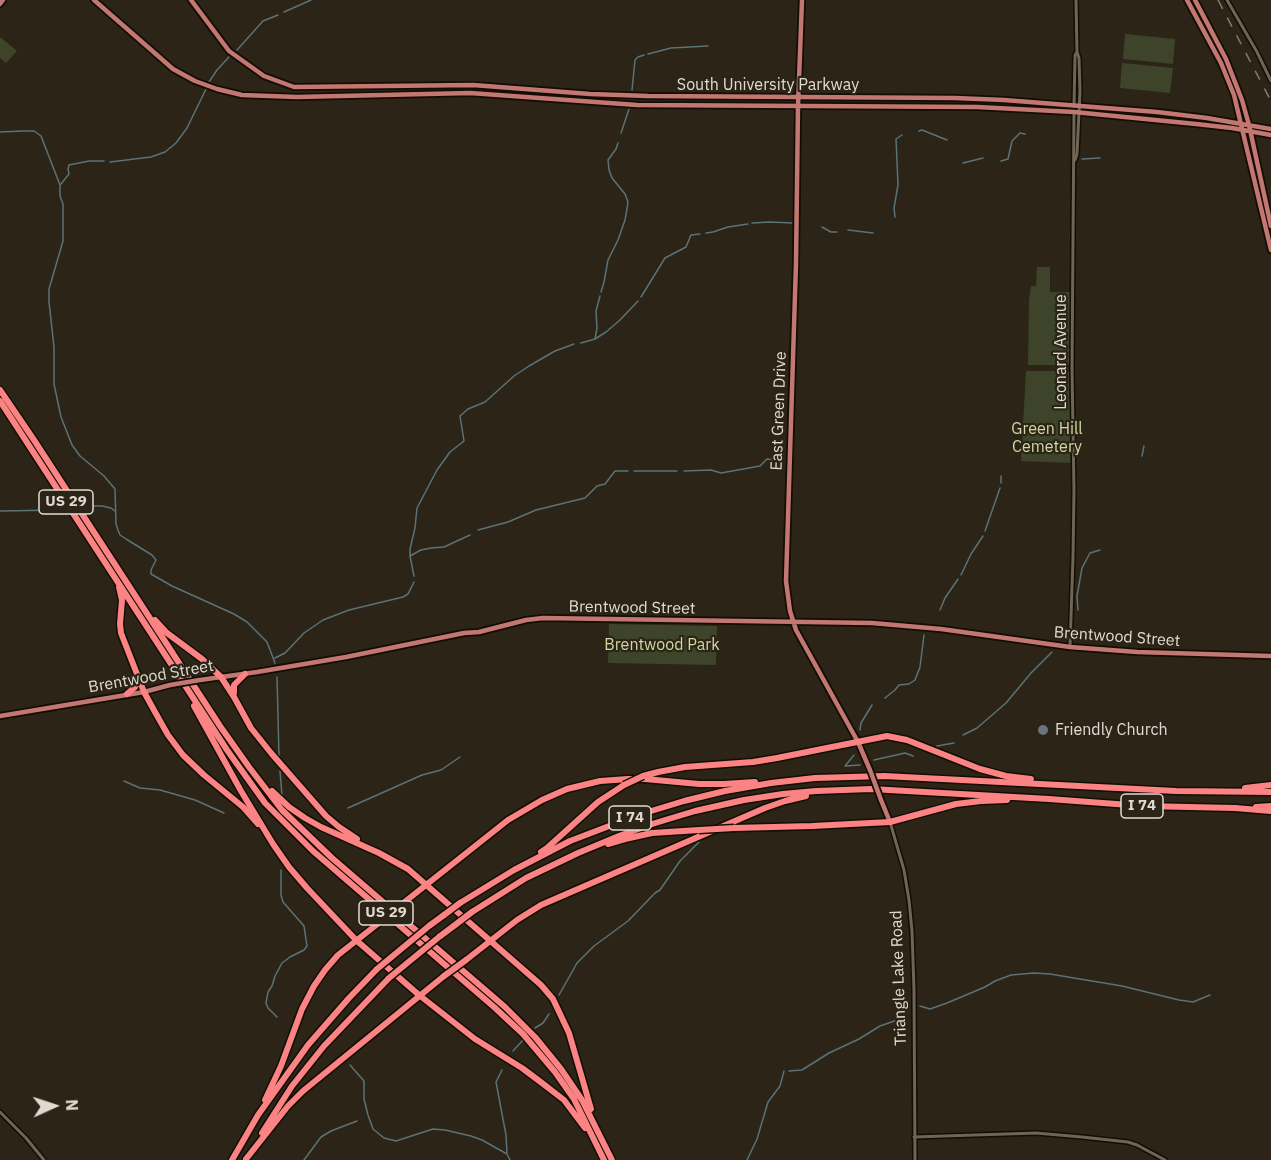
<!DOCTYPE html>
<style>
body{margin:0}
#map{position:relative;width:1271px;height:1160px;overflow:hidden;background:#2c2416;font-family:"IBM Plex Sans",sans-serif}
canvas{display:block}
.north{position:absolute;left:24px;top:1076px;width:60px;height:60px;-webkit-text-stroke:4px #2c2416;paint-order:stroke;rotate:87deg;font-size:16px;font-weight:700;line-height:24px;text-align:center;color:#e0dbd2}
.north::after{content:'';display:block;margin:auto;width:21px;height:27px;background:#e0dbd2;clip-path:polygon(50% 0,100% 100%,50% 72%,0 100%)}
</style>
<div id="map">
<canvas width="1271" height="1160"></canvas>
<div class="north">N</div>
</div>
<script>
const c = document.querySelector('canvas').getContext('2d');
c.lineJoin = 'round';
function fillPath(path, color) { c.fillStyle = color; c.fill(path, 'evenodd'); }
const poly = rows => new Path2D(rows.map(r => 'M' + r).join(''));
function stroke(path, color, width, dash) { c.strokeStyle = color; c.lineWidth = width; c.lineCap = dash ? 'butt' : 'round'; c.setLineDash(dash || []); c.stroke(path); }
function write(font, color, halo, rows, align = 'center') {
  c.font = font + ' "IBM Plex Sans",sans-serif'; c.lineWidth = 4.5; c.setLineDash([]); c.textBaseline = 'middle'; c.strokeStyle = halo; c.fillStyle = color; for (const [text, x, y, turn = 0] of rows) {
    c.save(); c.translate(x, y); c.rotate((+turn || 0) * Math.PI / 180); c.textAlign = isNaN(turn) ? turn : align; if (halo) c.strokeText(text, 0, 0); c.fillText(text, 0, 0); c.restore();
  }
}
fillPath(poly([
 [1125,34,1175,39,1173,64,1123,59],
 [0,37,17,51,6,63,0,58],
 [1122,63,1173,68,1170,93,1120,88],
 [1037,267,1050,267,1050,292,1070,292,1070,365,1028,365,1029,300,1031,286,1036,286],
 [1026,371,1068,371,1069,372,1071,463,1021,461],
 [609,624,717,626,716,665,608,663]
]), '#3e4429');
stroke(poly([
 [284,12,311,0],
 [237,50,263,21,278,15],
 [648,54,671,48,708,46],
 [209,82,217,70,229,57],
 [632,90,635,60,638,57,644,55],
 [919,131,922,130,947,140],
 [0,132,23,131,34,131,41,136,60,185,60,196,63,204,63,241,49,289,49,302,54,347,54,384,61,417,72,445,80,456,104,476,115,489,116,524,118,530,120,535,126,539,152,555,156,560,151,570,151,574,172,586,234,614,247,622,267,642,275,663],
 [621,133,629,109],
 [1082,159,1100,158],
 [1001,161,1008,159,1012,141,1020,133,1025,134],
 [110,162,151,157,165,152,176,143,187,128,206,89],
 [963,163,983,158],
 [61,184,69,174,68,169,69,165,89,161,104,161],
 [895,217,894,208,898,185,896,139,902,135],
 [752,223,770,222,792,223],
 [822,227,831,232,837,232],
 [848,230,873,233],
 [706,233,713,232,728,227,748,224],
 [601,292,604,282,608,260,618,240,625,220,627,209,628,202,625,194,612,178,609,170,608,160,616,149,618,143],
 [641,297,665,258,686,247,691,235,700,234],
 [595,339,597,328,596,311,600,296],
 [581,343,595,339,606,332,620,320,638,301],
 [1142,456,1144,446],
 [634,471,677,471],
 [684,471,711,470,721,473,760,466,767,459,775,460,779,464],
 [1001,483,1001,476],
 [83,506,102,506,111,508,115,511],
 [0,511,59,510],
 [478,530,508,522,536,510,585,498,597,486,605,484,615,471,628,471],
 [985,531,1000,488],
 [410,556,421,550,431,548,444,547,470,535],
 [961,575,971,554,983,536],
 [414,576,410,556,410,549,415,528,417,508,437,470,450,452,464,441,460,416,468,409,485,402,514,376,529,366,555,351,574,344],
 [940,610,945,598,958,579],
 [1078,610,1077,596,1082,568,1090,553,1100,550],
 [275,658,285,653,304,633,323,620,349,610,403,597,408,594,414,582],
 [277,677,279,756],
 [885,698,895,690,899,685,909,684,915,680,920,667,924,635],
 [860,730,861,723,872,705],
 [963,735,977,728,1006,703,1031,673,1052,652],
 [937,746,954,743],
 [874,760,905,753,913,756],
 [845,766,860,765],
 [845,766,854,755],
 [280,771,282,796],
 [124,781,140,788,160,790,195,800,224,813],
 [348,808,422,775,441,770,460,757],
 [559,995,577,963,594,946,628,921,655,893,660,890,680,861,699,842],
 [920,1006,930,1009,947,1003,985,987,995,981,1011,975,1034,973,1050,974,1122,986,1179,1000,1193,1002,1210,995],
 [277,1017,268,1008,266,1003,268,992,272,986,275,976,282,963,290,957,304,950,307,946,304,926,283,902,281,895,281,870],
 [535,1028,543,1023,549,1014],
 [513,1051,523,1040],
 [350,1065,364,1081,364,1099,368,1115,373,1129,384,1138,396,1141,433,1129,445,1130,471,1136,482,1140,507,1154,510,1160],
 [502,1070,496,1082,506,1135,507,1153],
 [789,1071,802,1070,829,1053,859,1039,880,1026,903,1018,908,1008],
 [304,1160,321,1137,331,1131,357,1121],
 [747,1160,757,1139,768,1102,780,1086,784,1071]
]), '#5b7279', 1.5);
const minor = poly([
 [1227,0,1257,52,1271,81],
 [1074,106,1075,55,1077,52,1076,0],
 [1075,160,1077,154,1080,91,1079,58,1077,52],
 [1070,647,1073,557,1074,490,1072,368,1074,112],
 [890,822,904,870,909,900,912,931,914,990,915,1160],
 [0,1112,26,1138,44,1160],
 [914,1137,1036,1133,1082,1137,1128,1142,1137,1145,1165,1160]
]);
const major = poly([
 [94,0,173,69,195,81,217,89,242,95,297,97,470,93,637,105,977,107,1074,112,1196,124,1232,128,1271,135],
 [191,0,229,51,264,76,294,87,473,85,590,94,648,96,955,98,1004,100,1157,112,1207,118,1271,129],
 [802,0,798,106,796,263,786,581,790,611,796,630,858,742,870,770],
 [1187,0,1221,63,1234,95,1271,250],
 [1195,0,1226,59,1242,100,1249,125,1271,226],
 [0,4,3,0],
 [200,680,257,672,346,657,464,633,479,632,526,620,543,618,872,623,941,629,1070,647,1137,652,1271,656],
 [0,716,144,692,170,685],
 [881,800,890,822]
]);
const highway = poly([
 [0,390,34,440,220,726,249,767,282,810,332,858,505,1007,535,1037,561,1069,582,1100,612,1160],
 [0,401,227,750,265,803,313,851,494,1007,523,1034,555,1072,574,1099,604,1160],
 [119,587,122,600,120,624,121,633,144,692,155,712,168,735,183,755,204,775,243,807,258,824],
 [155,620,167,633,202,659,221,677,234,697,251,728,271,753,326,816,339,827,357,839],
 [234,693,234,685,245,674],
 [127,694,135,687,138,679],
 [194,706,241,791,273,844,289,867,307,888,356,940,419,995,475,1039,522,1068,542,1083,564,1100,585,1128],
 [643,776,658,772,685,767,753,762,777,758,887,736,907,740,980,769,1006,776,1031,779],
 [1245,788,1271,785],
 [272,791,289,807,305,818,321,827,379,853,408,869,541,985,553,999,569,1033,591,1109],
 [1256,807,1271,806],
 [734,828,812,826,890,822,956,804,981,801,1007,800],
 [608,844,625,839,652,833,699,830],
 [541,852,547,848,598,802,624,785],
 [460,903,514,870,570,841,638,815,684,801,725,791,771,783,815,778,884,776,1176,791,1271,792],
 [402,904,508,820,542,800,567,789,600,781,628,779,645,779,699,784,724,784,755,782],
 [472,912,526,878,578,853,619,836,652,824,695,811,744,800,783,794,816,791,871,789,1049,799,1143,806,1235,808,1271,811],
 [429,926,444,915],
 [439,937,455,925],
 [466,960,517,920,541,905,765,808,785,801,806,796],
 [265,1100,281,1066,302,1009,314,986,325,970,338,955,380,922],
 [262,1133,292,1086,324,1046,389,978],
 [246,1159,288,1106,303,1091,444,976],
 [232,1160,258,1115,308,1045,349,998,377,969]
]);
stroke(minor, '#140d03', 6);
stroke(major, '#140d03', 8);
stroke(highway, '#140d03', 9);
stroke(minor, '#6e6556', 3);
stroke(major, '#c37772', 4.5);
stroke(highway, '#fc8384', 6);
stroke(poly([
 [1218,0,1271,101]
]), '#837d71', 1.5, [10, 10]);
const majorBridge = poly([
 [170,685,200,680],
 [870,770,881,800]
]);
const highwayBridge = poly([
 [624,785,643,776],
 [699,830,734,828],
 [444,915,460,903],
 [380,922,402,904],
 [455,925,472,912],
 [377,969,429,926],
 [444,976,466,960],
 [389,978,439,937]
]);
stroke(majorBridge, '#140d03', 8, []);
stroke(highwayBridge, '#140d03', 9, []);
stroke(majorBridge, '#c37772', 4.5);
stroke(highwayBridge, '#fc8384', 6);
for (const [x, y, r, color] of [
 [1043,730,6,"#6b7280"]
]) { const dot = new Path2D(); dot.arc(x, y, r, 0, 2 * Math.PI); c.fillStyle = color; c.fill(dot); stroke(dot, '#2c2416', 2); }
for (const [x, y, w] of [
 [66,502,54],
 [1142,806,42],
 [630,818,42],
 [386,913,54]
]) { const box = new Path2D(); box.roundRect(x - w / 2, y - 12, w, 24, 4.5); c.fillStyle = '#2c2416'; c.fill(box); stroke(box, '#e0dbd2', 1.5); }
write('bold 15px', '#e0dbd2', null, [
 ["US 29",66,502],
 ["I 74",1142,806],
 ["I 74",630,818],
 ["US 29",386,913]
]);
write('16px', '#e0dbd2', '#2c2416', [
 ["South University Parkway",768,85],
 ["Leonard Avenue",1061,352,-90],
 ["East Green Drive",779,411,-88],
 ["Brentwood Street",632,608,1],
 ["Brentwood Street",1117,637,4],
 ["Brentwood Street",151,677,-10],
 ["Triangle Lake Road",899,978,-92]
]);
write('16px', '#cddaa1', '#2c2416', [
 ["Green Hill",1047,429],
 ["Cemetery",1047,447],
 ["Brentwood Park",662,645]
]);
write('16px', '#e0dbd2', '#2c2416', [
 ["Friendly Church",1055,730]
], 'left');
</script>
